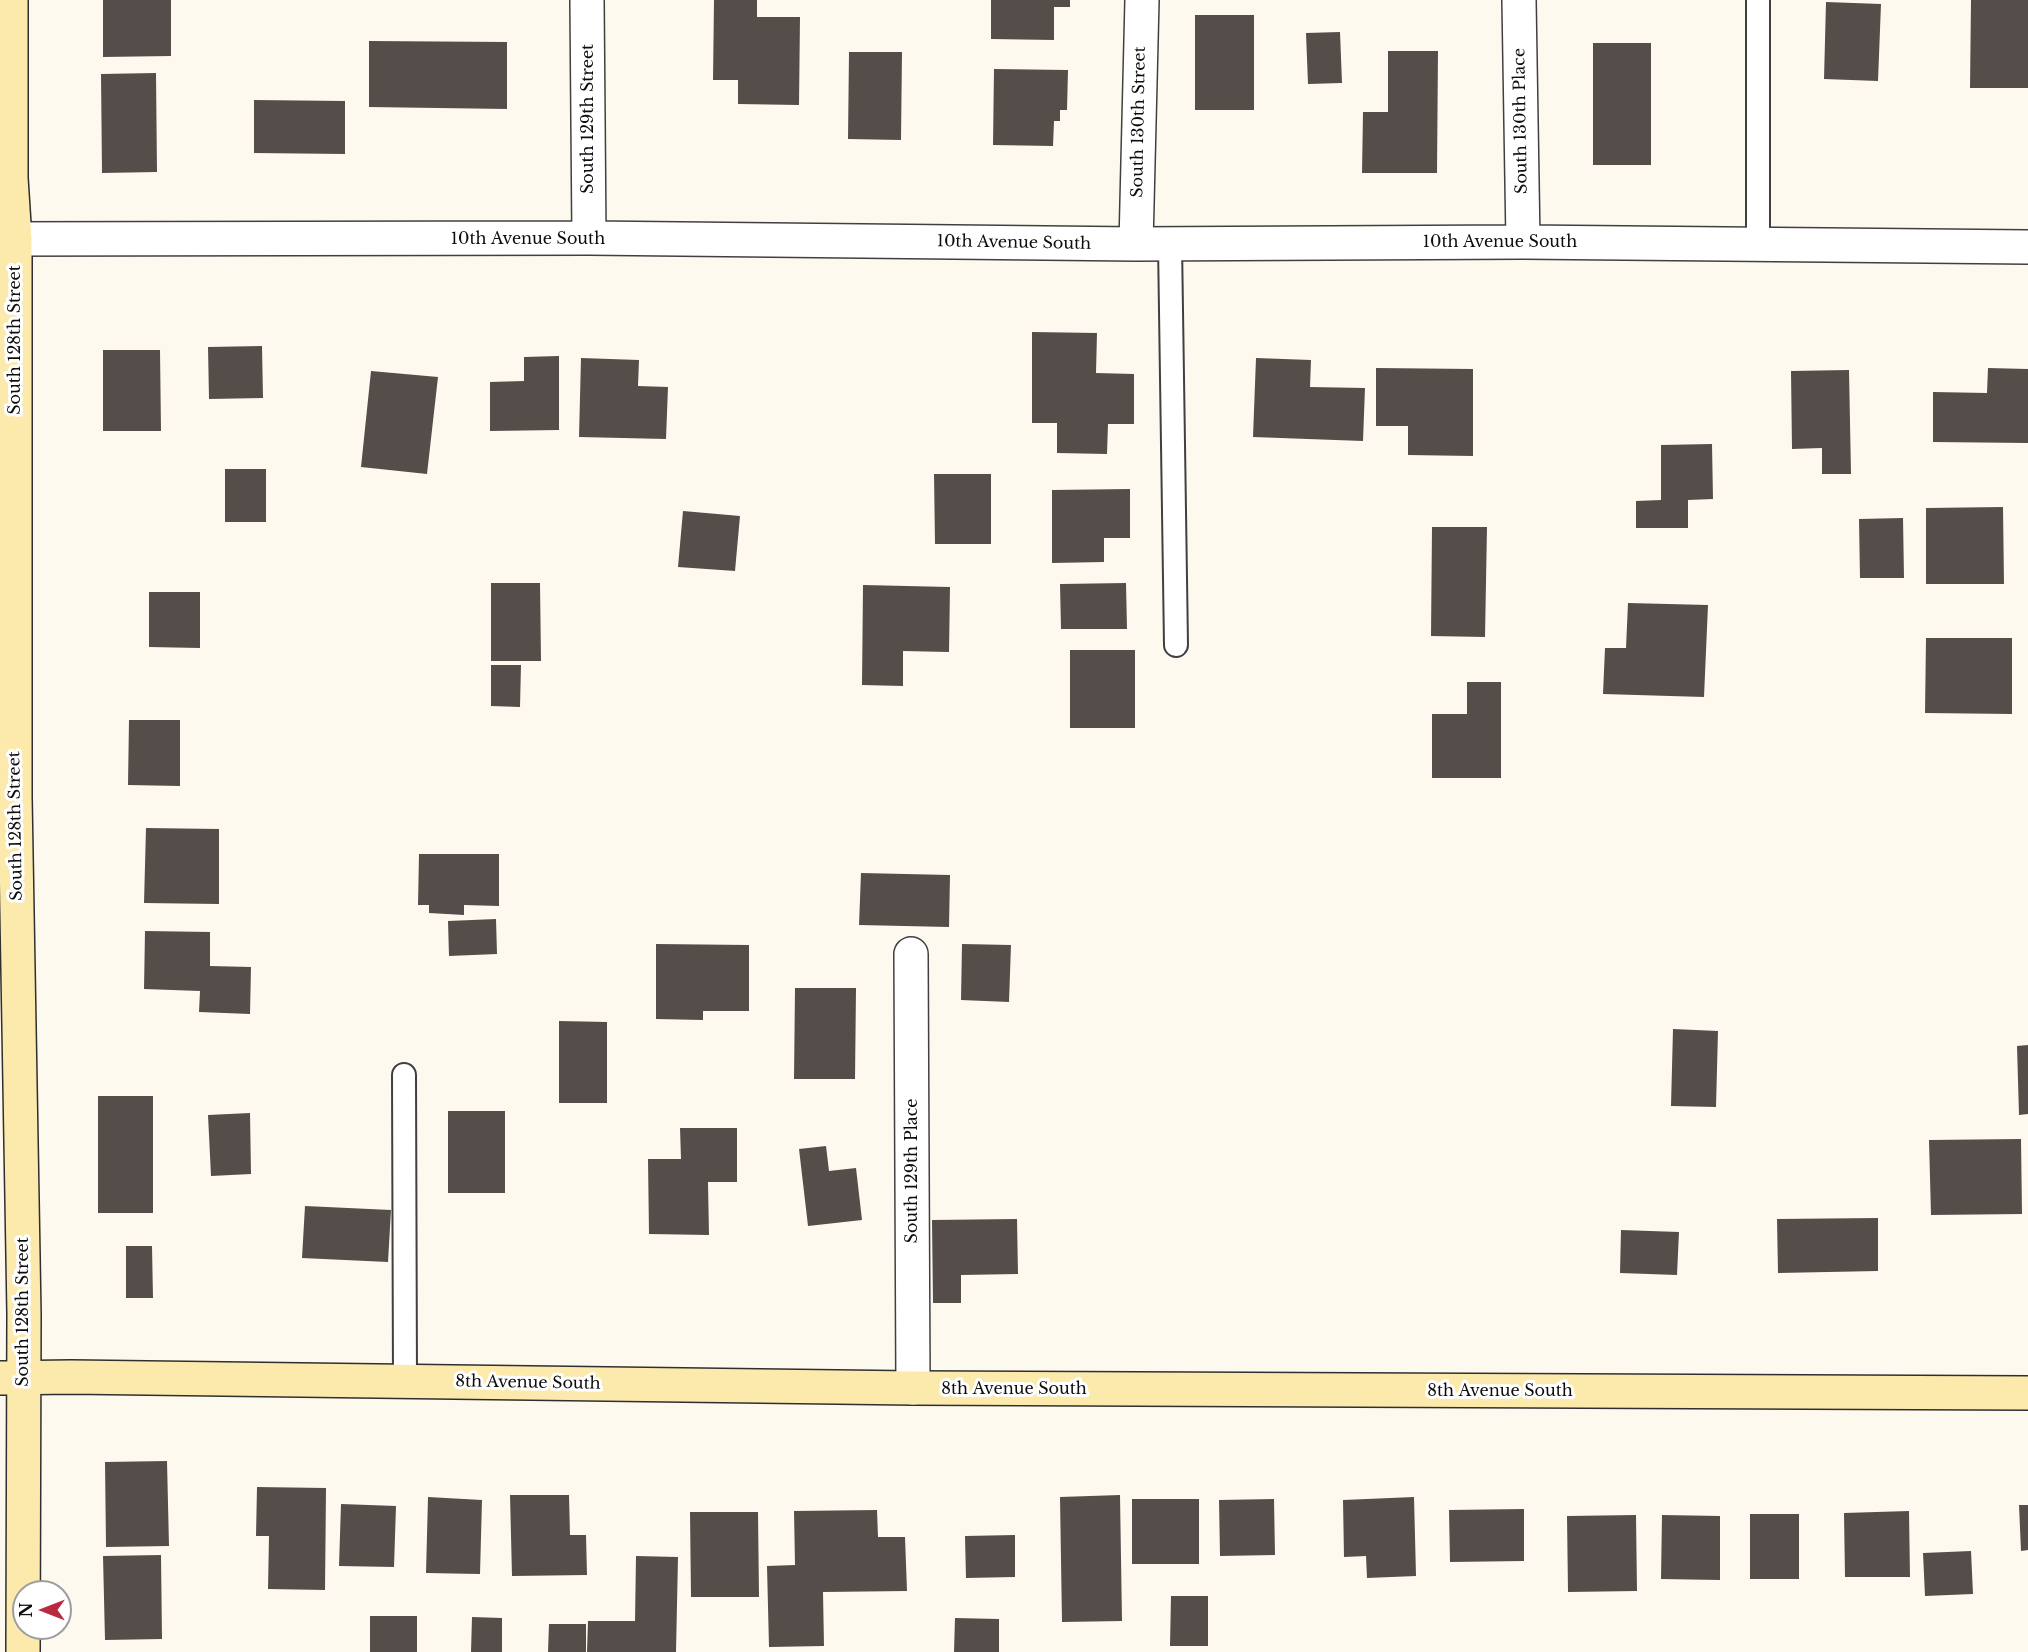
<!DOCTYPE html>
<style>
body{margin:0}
#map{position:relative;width:2028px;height:1652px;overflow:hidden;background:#fef9ee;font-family:"Libre Baskerville",serif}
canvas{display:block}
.north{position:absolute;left:12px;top:1580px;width:60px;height:60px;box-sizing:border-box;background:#fff;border:2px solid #9e9e9e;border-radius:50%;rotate:270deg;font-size:16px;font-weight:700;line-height:24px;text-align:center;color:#0d0d0d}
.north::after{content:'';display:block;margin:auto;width:21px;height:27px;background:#b82a41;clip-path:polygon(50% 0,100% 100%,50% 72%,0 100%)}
</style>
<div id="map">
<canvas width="2028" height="1652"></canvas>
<div class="north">N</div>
</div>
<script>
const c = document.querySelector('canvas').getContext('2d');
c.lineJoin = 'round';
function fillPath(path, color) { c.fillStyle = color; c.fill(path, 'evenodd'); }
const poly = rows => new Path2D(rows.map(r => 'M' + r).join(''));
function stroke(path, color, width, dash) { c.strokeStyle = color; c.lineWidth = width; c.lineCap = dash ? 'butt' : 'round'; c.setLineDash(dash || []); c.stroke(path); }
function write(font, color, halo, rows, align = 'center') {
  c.font = font + ' "Libre Baskerville",serif'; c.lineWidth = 6; c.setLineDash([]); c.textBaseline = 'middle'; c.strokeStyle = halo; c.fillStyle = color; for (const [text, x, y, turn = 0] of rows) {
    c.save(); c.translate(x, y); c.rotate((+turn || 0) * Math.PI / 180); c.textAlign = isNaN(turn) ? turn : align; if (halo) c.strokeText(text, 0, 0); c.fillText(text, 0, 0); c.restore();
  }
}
fillPath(poly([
 [103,0,171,0,171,56,103,57],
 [714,0,757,0,757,17,800,17,799,105,738,104,738,80,713,80],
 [991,0,1070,0,1070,7,1054,7,1054,40,991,39],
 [1971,0,2028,0,2028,88,1970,88],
 [1826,2,1881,4,1878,81,1824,79],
 [1195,15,1254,15,1254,110,1195,110],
 [1340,32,1342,83,1308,84,1306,33],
 [369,41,507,42,507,109,369,107],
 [1593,43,1651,43,1651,165,1593,165],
 [1388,51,1438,51,1437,173,1362,173,1363,112,1388,112],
 [849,52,902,52,901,140,848,139],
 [994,69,1068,70,1067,110,1060,110,1060,121,1054,121,1053,146,993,145],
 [156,73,157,172,102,173,101,74],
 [254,100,345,101,345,154,254,153],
 [1032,332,1097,333,1096,373,1134,374,1134,424,1108,424,1107,454,1057,453,1057,423,1032,423],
 [262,346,263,398,209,399,208,347],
 [103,350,160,350,161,431,103,431],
 [559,356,559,430,490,431,490,382,524,381,524,357],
 [581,358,639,360,638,386,668,387,666,439,579,437],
 [1256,358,1311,360,1310,387,1365,388,1363,441,1253,437],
 [1376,368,1473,369,1473,456,1408,455,1408,426,1376,426],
 [1988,368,2028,369,2028,443,1933,442,1933,392,1987,393],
 [1849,370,1851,474,1822,474,1822,448,1792,449,1791,371],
 [371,371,438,377,427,474,361,467],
 [1712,444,1713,499,1688,500,1688,528,1636,528,1636,501,1661,500,1661,445],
 [225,469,266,469,266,522,225,522],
 [934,474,991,474,991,544,935,544],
 [1130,489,1130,538,1104,538,1104,562,1052,563,1052,490],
 [2003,507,2004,584,1926,584,1926,508],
 [683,511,740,516,735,571,678,567],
 [1903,518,1904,578,1860,578,1859,519],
 [1432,527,1487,527,1485,637,1431,636],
 [491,583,540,583,541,661,491,661],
 [1126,583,1127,629,1061,629,1060,584],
 [863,585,950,587,949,652,903,651,903,686,862,685],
 [149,592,200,592,200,648,149,647],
 [1628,603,1708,605,1704,697,1603,694,1605,648,1626,648],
 [1926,638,2012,638,2012,714,1925,713],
 [1070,650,1135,650,1135,728,1070,728],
 [491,665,521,665,520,707,491,706],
 [1467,682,1501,682,1501,778,1432,778,1432,714,1467,714],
 [129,720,180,720,180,786,128,785],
 [146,828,219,829,219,904,144,903],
 [419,854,499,854,499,906,464,905,464,915,429,913,429,905,418,905],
 [861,873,950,875,949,927,859,925],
 [496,919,497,954,449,956,448,921],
 [145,931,210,932,210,966,251,967,250,1014,199,1012,200,991,144,989],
 [656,944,749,945,749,1011,703,1011,703,1020,656,1019],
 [962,944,1011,945,1009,1002,961,1000],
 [795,988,856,988,855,1079,794,1079],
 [559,1021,607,1022,607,1103,559,1103],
 [1673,1029,1718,1031,1716,1107,1671,1106],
 [2028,1045,2028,1114,2019,1115,2017,1046],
 [98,1096,153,1096,153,1213,98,1213],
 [448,1111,505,1111,505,1193,448,1193],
 [250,1113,251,1174,211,1176,208,1115],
 [680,1128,737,1128,737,1182,708,1182,709,1235,649,1234,648,1159,681,1159],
 [2021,1139,2022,1214,1931,1215,1929,1140],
 [826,1146,829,1171,856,1168,862,1220,808,1226,799,1149],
 [305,1206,391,1210,388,1262,302,1258],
 [1878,1218,1878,1271,1778,1273,1777,1219],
 [1017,1219,1018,1274,961,1275,961,1303,933,1303,932,1220],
 [1621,1230,1679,1232,1677,1275,1620,1273],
 [126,1246,152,1246,153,1298,126,1298],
 [167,1461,169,1546,106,1547,105,1462],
 [257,1487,326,1488,325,1590,268,1589,269,1536,256,1536],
 [510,1495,569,1495,570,1535,586,1535,587,1575,512,1576],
 [1120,1495,1122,1621,1062,1622,1060,1497],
 [428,1497,482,1500,480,1574,426,1573],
 [1414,1497,1416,1576,1367,1578,1366,1556,1344,1557,1343,1500],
 [1132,1499,1199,1499,1199,1564,1132,1564],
 [1274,1499,1275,1555,1220,1556,1219,1500],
 [341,1504,396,1506,394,1567,339,1566],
 [2019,1505,2028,1505,2028,1550,2021,1551],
 [1524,1509,1524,1561,1450,1562,1449,1510],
 [877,1510,878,1537,905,1537,907,1591,823,1592,824,1646,769,1647,767,1566,795,1565,794,1511],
 [1909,1511,1910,1577,1845,1577,1844,1513],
 [690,1512,758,1512,759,1597,691,1597],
 [1750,1514,1799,1514,1799,1579,1750,1579],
 [1636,1515,1637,1591,1568,1592,1567,1516],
 [1662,1515,1720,1516,1720,1580,1661,1579],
 [1015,1535,1015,1577,966,1578,965,1536],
 [1971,1551,1973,1594,1925,1596,1923,1553],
 [161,1555,162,1639,105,1640,103,1556],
 [636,1556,678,1557,676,1652,587,1652,588,1621,635,1621],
 [1171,1596,1208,1596,1208,1646,1170,1646],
 [370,1616,417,1616,417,1652,370,1652],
 [472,1617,502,1618,502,1652,471,1652],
 [955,1618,999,1619,999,1652,954,1652],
 [549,1624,586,1624,586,1652,548,1652]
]), '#554d4a');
const lane = poly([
 [1758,0,1758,244],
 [1170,244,1176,645],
 [404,1075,405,1381]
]);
const street = poly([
 [587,0,589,238],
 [1519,0,1523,242],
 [0,239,589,238,1136,244,1523,242,2028,247],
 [1136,244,1142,0],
 [911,954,913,1388]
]);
const secondary = poly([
 [11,0,11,178,15,240,15,797,24,1314,23,1652],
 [0,1378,71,1377,913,1388,2028,1393]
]);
stroke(lane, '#404040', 26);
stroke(street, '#404040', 36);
stroke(secondary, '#2f2f2f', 36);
stroke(lane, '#fff', 22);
stroke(street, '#fff', 33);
stroke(secondary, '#fceaac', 33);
write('16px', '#0d0d0d', '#fff', [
 ["South 129th Street",588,119,-90],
 ["South 130th Place",1521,121,-91],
 ["South 130th Street",1139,122,-89],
 ["10th Avenue South",528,239],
 ["10th Avenue South",1500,242],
 ["10th Avenue South",1014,243,1],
 ["South 128th Street",15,340,-90],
 ["South 128th Street",16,826,-91],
 ["South 129th Place",912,1171,-90],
 ["South 128th Street",23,1312,-90],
 ["8th Avenue South",528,1383,1],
 ["8th Avenue South",1014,1389],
 ["8th Avenue South",1500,1391]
]);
</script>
